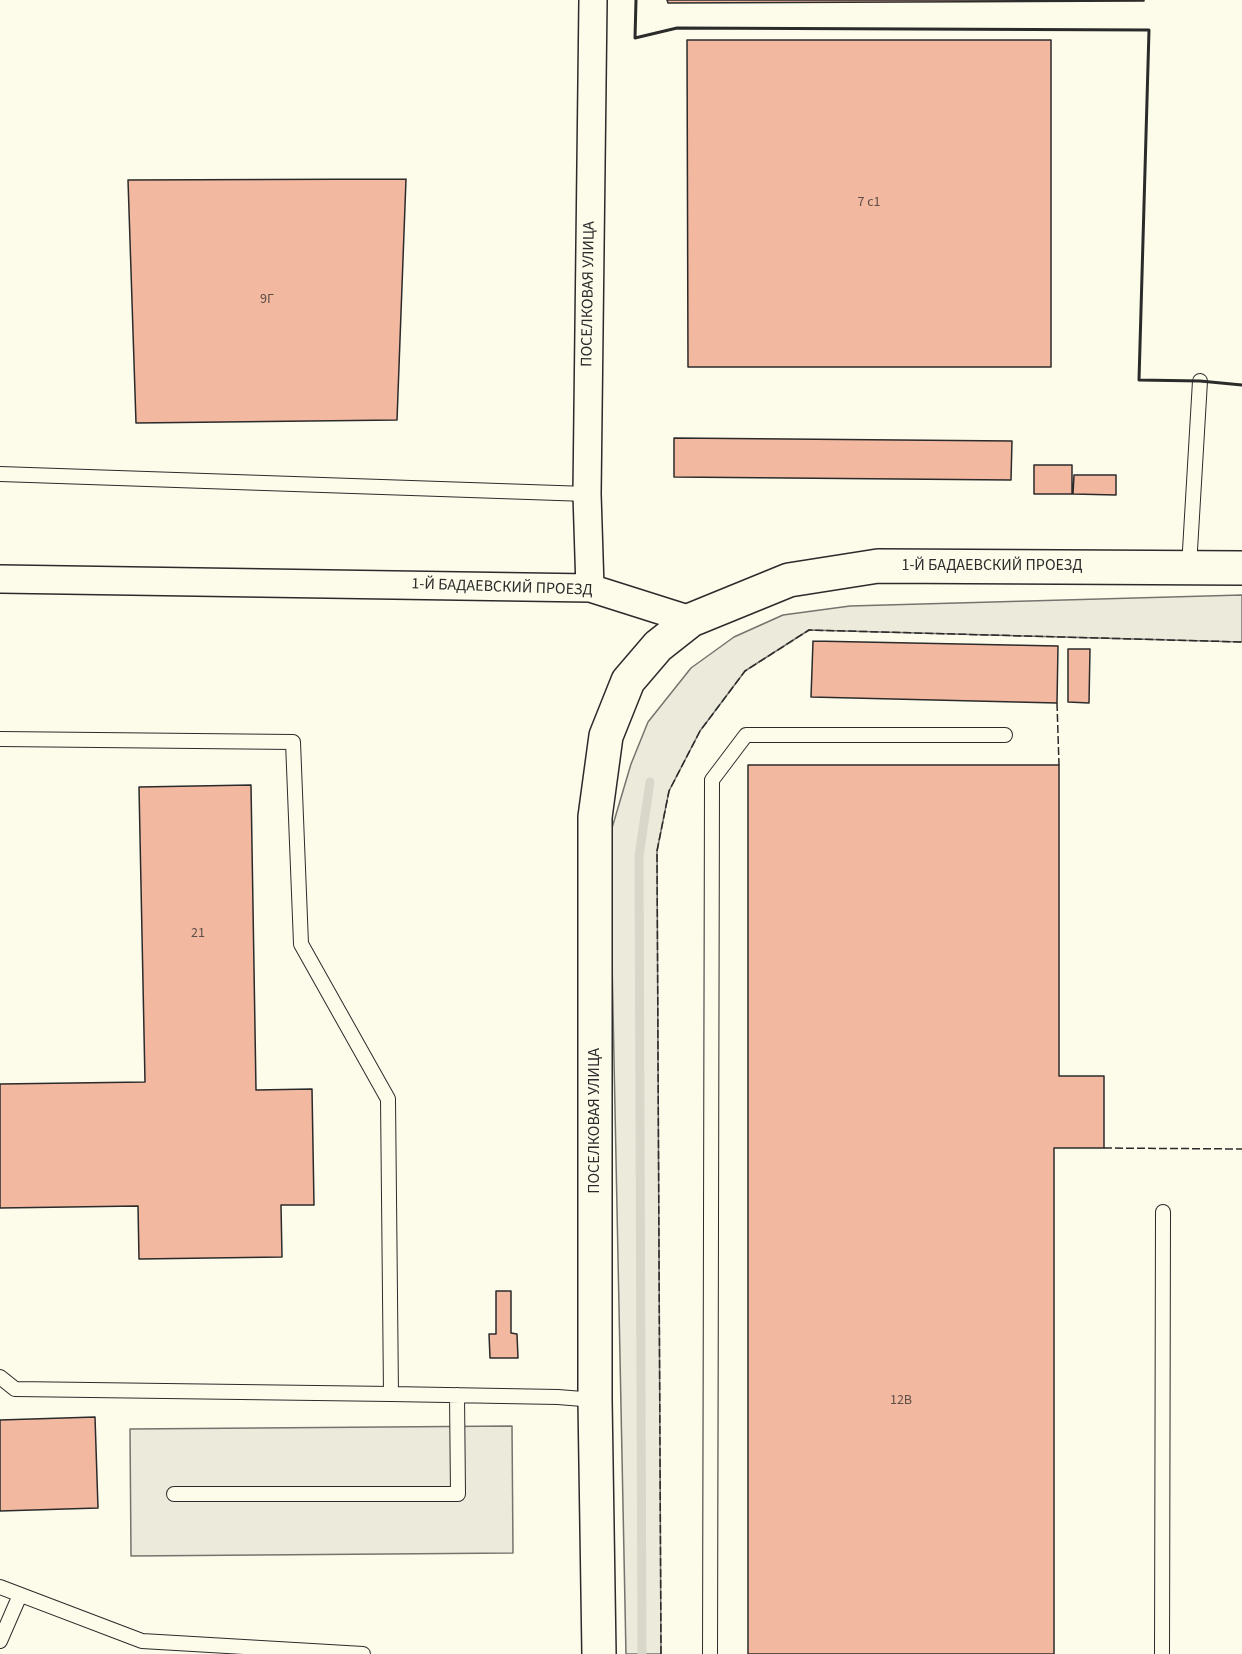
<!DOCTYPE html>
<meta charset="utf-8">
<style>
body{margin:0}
canvas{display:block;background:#fdfbea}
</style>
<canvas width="1242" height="1654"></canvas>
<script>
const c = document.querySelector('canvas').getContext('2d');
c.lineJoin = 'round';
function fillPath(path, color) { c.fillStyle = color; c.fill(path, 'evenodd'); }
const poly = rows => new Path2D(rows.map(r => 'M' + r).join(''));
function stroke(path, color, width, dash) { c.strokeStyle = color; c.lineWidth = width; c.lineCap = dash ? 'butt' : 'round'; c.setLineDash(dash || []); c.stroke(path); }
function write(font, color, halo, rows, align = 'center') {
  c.font = font + ' "Source Sans 3",sans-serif'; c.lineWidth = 4.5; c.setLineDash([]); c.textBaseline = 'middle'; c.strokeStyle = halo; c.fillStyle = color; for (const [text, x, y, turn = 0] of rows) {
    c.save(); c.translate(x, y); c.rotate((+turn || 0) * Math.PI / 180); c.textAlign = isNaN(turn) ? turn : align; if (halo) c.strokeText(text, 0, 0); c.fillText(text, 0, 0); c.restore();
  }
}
const green = poly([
 [1242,595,1242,642,809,630,745,671,700,731,669,791,657,851,661,1654,626,1654,610,861,612,828,631,764,648,722,691,668,734,637,783,615,850,606,1242,595]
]);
fillPath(green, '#ecebdb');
stroke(green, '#74746e', 1.5);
const parking = poly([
 [512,1426,513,1553,131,1556,130,1429,512,1426]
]);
fillPath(parking, '#eceadb');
stroke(parking, '#74746e', 1.5);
stroke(poly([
 [642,1654,639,856,650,782]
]), '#d8d7c9', 9);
const building = poly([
 [667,0,1144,0,1144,1,668,3,667,0],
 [687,40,1051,40,1051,367,688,367,687,40],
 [406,179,397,420,136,423,128,180,406,179],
 [674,438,1012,441,1011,480,674,477,674,438],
 [1034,465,1072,465,1072,494,1034,494,1034,465],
 [1074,475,1116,475,1116,495,1073,494,1074,475],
 [813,641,1058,646,1057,703,811,697,813,641],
 [1068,649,1090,649,1089,703,1068,702,1068,649],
 [748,765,1059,765,1059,1076,1104,1076,1104,1148,1054,1148,1054,1654,748,1654,748,765],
 [251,785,256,1090,312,1089,314,1205,281,1205,282,1257,139,1259,138,1206,0,1208,0,1084,145,1082,139,787,251,785],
 [496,1291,511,1291,511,1333,517,1334,518,1358,490,1358,489,1334,496,1334,496,1291],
 [95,1417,98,1508,0,1511,0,1420,95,1417]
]);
fillPath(building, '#f2b8a0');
stroke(building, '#2b2b2b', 1.5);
const lane = poly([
 [0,474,587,494],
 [1189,567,1200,381],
 [0,739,293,742,301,944,388,1099,391,1394],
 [0,1377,15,1389,391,1394,558,1397,595,1400],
 [174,1494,458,1494,457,1395],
 [0,1587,142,1641,363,1654],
 [0,1641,20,1595],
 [710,1654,712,780,746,735,1005,735],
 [1162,1654,1163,1212]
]);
const street = poly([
 [0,579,590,588,691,620],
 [590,588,587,494,593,0]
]);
const secondary = poly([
 [599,1654,595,1400,595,817,606,736,628,681,658,646,691,620,789,580,878,566,1242,568]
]);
stroke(lane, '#2b2b2b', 16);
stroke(street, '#2b2b2b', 30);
stroke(secondary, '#2b2b2b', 36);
stroke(lane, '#fdfbea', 14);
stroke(street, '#fdfbea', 27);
stroke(secondary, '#fdfbea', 33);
stroke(poly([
 [1057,703,1059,765],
 [1104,1148,1242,1149],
 [661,1654,657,851,669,791,700,731,745,671,809,630,1242,642]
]), '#2b2b2b', 1.5, [8, 3]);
stroke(poly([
 [636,0,635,38,677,28,1149,30,1139,380,1200,381,1242,385]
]), '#2b2b2b', 3);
write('14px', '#5d4e48', null, [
 ["7 с1",869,203],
 ["9Г",267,300],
 ["21",198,934],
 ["12В",901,1401]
]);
write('16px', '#2b2b2b', '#fdfbea', [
 ["ПОСЕЛКОВАЯ УЛИЦА",589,294,-89],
 ["1-Й БАДАЕВСКИЙ ПРОЕЗД",992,566],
 ["1-Й БАДАЕВСКИЙ ПРОЕЗД",502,588,2],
 ["ПОСЕЛКОВАЯ УЛИЦА",595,1121,-90]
]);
</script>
